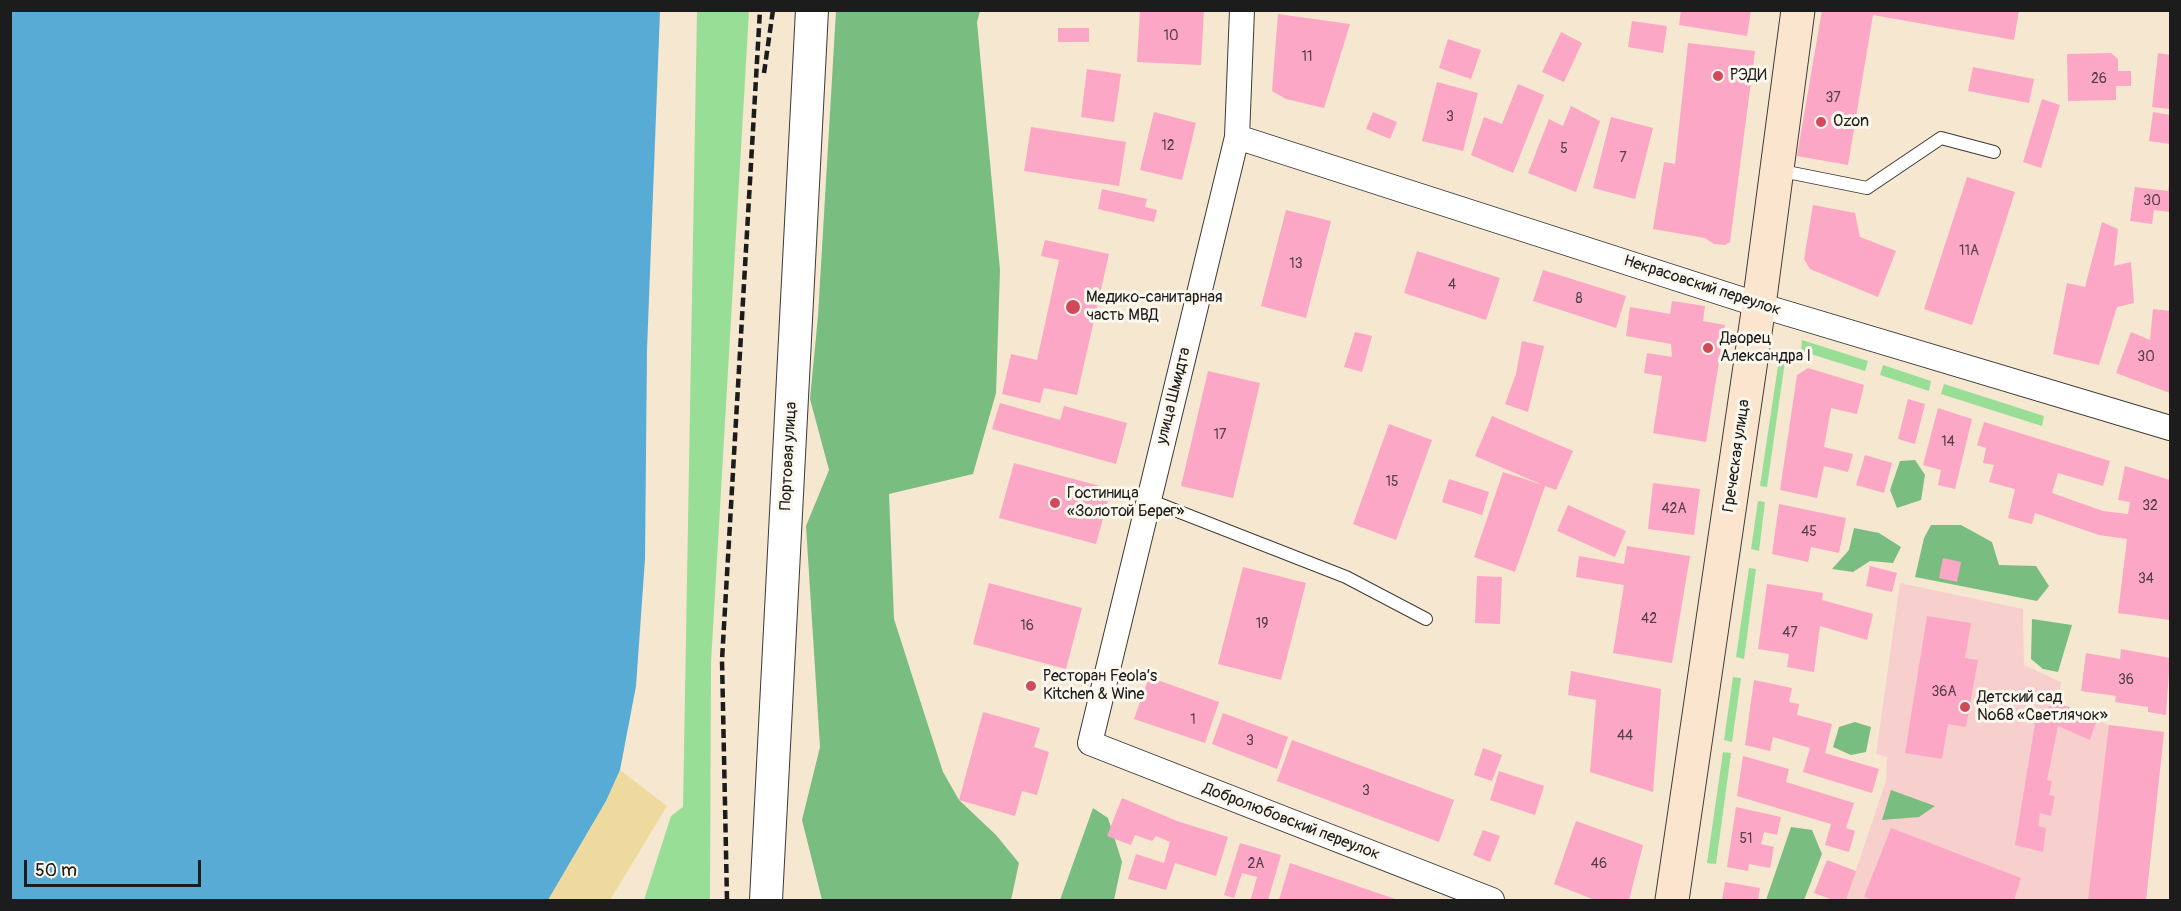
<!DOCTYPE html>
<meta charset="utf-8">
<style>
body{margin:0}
#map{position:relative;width:2181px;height:911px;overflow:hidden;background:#f6e7d0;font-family:Pangolin,sans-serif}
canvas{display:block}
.frame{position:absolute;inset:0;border:12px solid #1c1c1c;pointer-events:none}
.scale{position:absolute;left:24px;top:860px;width:177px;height:27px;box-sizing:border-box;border:3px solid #1c1c1c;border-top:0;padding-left:8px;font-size:18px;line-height:21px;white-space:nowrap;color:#1c1c1c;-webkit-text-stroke:4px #fbf7ec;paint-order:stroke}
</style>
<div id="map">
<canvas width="2181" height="911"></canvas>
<div class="frame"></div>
<div class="scale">50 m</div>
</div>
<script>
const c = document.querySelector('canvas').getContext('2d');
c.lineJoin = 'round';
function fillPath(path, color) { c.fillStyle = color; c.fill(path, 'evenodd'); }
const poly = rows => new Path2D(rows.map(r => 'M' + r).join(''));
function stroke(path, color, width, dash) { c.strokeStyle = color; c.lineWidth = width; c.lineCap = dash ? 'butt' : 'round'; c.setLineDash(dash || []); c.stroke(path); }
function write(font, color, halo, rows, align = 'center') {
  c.font = font + ' Pangolin,sans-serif'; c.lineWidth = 6; c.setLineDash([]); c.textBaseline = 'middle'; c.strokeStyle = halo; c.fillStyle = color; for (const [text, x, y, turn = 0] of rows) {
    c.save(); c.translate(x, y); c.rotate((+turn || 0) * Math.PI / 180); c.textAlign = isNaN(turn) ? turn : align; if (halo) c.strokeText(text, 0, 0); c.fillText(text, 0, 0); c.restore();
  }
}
fillPath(poly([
 [1900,583,2023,609,2024,665,2061,682,2058,703,2109,725,2164,732,2146,900,1846,900,1886,781,1887,757,1876,754]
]), '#f7d0ce');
fillPath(poly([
 [697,11,749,11,711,662,710,900,644,900,671,816,683,807],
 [1802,340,1868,361,1865,371,1801,351],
 [1779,359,1785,361,1767,487,1760,486],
 [1883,365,1931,381,1929,391,1880,375],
 [1944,384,2044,416,2042,426,1941,394],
 [1758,501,1765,502,1759,551,1751,549],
 [1749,568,1756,569,1744,659,1736,657],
 [1733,677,1741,678,1732,742,1724,740],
 [1723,752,1731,753,1716,864,1707,863]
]), '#98de97');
fillPath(poly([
 [836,11,980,11,977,22,1000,270,996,393,973,474,889,494,894,619,943,772,959,800,996,835,1019,863,1011,900,822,900,802,820,820,747,806,526,829,470,810,399,818,316],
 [1915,460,1925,475,1921,500,1897,508,1890,490,1900,461],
 [1931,525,1961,525,1992,542,1999,565,2036,566,2049,586,2037,601,1915,577,1924,538],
 [1854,528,1879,533,1901,547,1893,563,1870,561,1853,572,1832,569,1849,550],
 [2032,619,2072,625,2058,672,2043,669,2031,659],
 [1855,722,1871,727,1866,752,1851,755,1833,747,1839,727],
 [1891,790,1935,806,1919,817,1882,820],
 [1093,808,1108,818,1122,862,1114,900,1060,900],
 [1791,827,1812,830,1822,854,1804,900,1766,900]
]), '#7abd80');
fillPath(poly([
 [620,770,667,806,610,900,548,900,606,801]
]), '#eeda9e');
fillPath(poly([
 [10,11,660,11,647,350,645,559,636,686,620,770,606,801,548,900,11,900]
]), '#58abd4');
fillPath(poly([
 [1140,10,1204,10,1201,65,1137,62],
 [1681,10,1751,10,1747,36,1679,25],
 [1822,10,2019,10,2014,40,1873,15,1848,165,1797,156],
 [1278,14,1350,24,1324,108,1286,99,1272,91],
 [1632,21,1667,26,1663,53,1628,47],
 [1058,28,1089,28,1089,42,1058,42],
 [1561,32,1582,43,1564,82,1542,72],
 [1448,39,1481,50,1471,79,1439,68],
 [1688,43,1755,51,1730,242,1725,245,1714,244,1705,238,1653,229,1664,162,1675,164],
 [2111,53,2118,59,2118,71,2131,71,2131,86,2116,86,2116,100,2068,101,2067,54],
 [2158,53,2170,55,2170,109,2152,107],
 [1973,67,2034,79,2029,103,1968,91],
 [1087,69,1121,74,1114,122,1081,117],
 [1437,82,1478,93,1463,151,1422,141],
 [1518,84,1544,95,1513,173,1471,155,1484,117,1502,124],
 [2042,99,2060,105,2041,168,2023,162],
 [1571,106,1600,121,1576,192,1528,173,1549,119,1563,126],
 [1154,112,1196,123,1182,180,1140,170],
 [1373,112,1397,122,1390,139,1366,129],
 [2153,112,2170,115,2170,144,2149,141],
 [1611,117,1653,128,1635,199,1593,188],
 [1031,127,1126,142,1119,186,1024,171],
 [1967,177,2015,192,1972,325,1924,309],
 [2169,184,2170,212,2154,210,2152,224,2130,221,2135,187,2168,191],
 [1102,189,1147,199,1145,207,1157,210,1154,222,1098,209],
 [1813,205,1855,213,1860,237,1896,251,1878,297,1810,269,1804,259],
 [1286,210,1331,221,1306,318,1261,306],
 [2102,222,2118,229,2114,266,2131,262,2134,303,2117,307,2099,365,2053,354,2067,283,2085,287],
 [1045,240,1109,254,1077,395,1044,388,1040,403,1002,394,1011,354,1037,360,1059,260,1041,256],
 [1417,251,1500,278,1486,320,1404,293],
 [1543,270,1626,296,1616,328,1533,301],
 [1672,301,1705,306,1703,321,1725,325,1706,442,1653,433,1662,376,1644,373,1647,353,1672,357,1671,344,1626,336,1630,307,1670,314],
 [2153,309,2170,311,2170,393,2116,373,2131,332,2150,340],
 [1355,332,1372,336,1362,372,1344,367],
 [1522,341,1544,346,1528,412,1505,404,1516,374],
 [1808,368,1864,385,1857,414,1831,408,1824,447,1853,454,1848,472,1824,466,1817,498,1780,490,1797,375],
 [1208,371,1260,383,1233,498,1181,486],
 [1908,399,1925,404,1915,444,1898,439],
 [1000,403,1060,420,1064,406,1127,423,1116,464,992,429],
 [1938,408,1972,419,1955,489,1938,485,1941,470,1923,465],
 [1492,416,1573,451,1556,490,1545,486,1515,572,1474,557,1503,472,1543,485,1475,456],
 [1984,422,2110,461,2103,486,2058,473,2052,493,2103,511,2128,514,2130,502,2118,500,2125,466,2170,480,2170,620,2118,613,2127,539,2099,535,2035,513,2032,524,2008,518,2015,489,1989,482,1994,465,1983,463,1986,448,1977,445],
 [1389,424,1432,440,1396,540,1353,524],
 [1865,455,1892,463,1884,493,1856,485],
 [1014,463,1111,489,1096,544,999,518],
 [1449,479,1489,492,1482,515,1442,502],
 [1653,483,1700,489,1694,535,1648,529],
 [1779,504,1846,518,1839,553,1811,547,1808,562,1772,554],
 [1568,505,1626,531,1615,557,1557,531],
 [1627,546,1690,556,1672,663,1613,653,1624,585,1576,577,1579,556,1624,564],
 [1943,558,1961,562,1957,582,1939,578],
 [1870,566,1897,573,1892,592,1866,586],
 [1243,567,1306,583,1281,680,1218,664],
 [1477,576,1502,577,1500,624,1475,623],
 [989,583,1082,608,1066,669,973,644],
 [1767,584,1823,593,1822,600,1873,614,1867,640,1820,626,1814,672,1787,667,1789,654,1758,649],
 [1927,616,1971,623,1965,658,1978,660,1966,727,1948,724,1942,759,1905,753],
 [2121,649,2170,658,2166,715,2148,712,2148,707,2115,702,2116,696,2081,691,2086,653,2120,659],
 [1571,671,1661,689,1653,792,1590,772,1596,700,1568,695],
 [1149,677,1219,702,1205,743,1134,719],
 [1754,680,1792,688,1789,702,1799,704,1797,715,1832,724,1825,753,1879,769,1872,793,1803,772,1810,748,1773,737,1770,751,1745,745],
 [2058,703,2097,719,2090,740,2058,726,2047,780,2052,781,2049,795,2055,796,2051,816,2040,813,2038,826,2046,828,2043,852,2015,845,2037,712],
 [983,712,1040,728,1034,747,1049,752,1037,795,1022,791,1015,816,959,800],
 [1223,713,1288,737,1277,769,1212,744],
 [2109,725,2164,732,2146,900,2088,900],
 [1292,740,1454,800,1439,842,1277,781],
 [1483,748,1502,755,1492,781,1474,775],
 [1743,756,1789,769,1786,782,1854,803,1846,828,1855,831,1849,852,1825,845,1831,824,1737,796],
 [1499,771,1544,786,1535,815,1490,800],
 [1122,798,1177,821,1228,837,1216,876,1175,863,1166,890,1128,879,1136,854,1164,863,1170,842,1156,836,1152,841,1135,835,1131,845,1107,836],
 [1736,807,1781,817,1777,835,1764,832,1761,844,1774,847,1770,868,1749,864,1748,871,1727,867],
 [1576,821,1643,845,1629,900,1595,900,1554,884],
 [1891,828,2021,878,2014,900,1874,900,1864,897],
 [1483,830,1500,836,1490,862,1473,855],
 [1240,843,1281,855,1268,900,1251,899,1257,877,1242,873,1234,898,1224,895],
 [1827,860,1856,871,1846,900,1833,900,1814,893],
 [1290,863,1398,900,1279,900],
 [1725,882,1760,888,1758,900,1722,900]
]), '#fba7c5');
const service = poly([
 [1777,170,1867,188,1941,138,1994,152],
 [1149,500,1346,577,1426,619]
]);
const minor = poly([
 [1242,10,1237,137,1090,743,1492,900],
 [1237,137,1759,305,2170,428]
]);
const tertiary = poly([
 [766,900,812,10]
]);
const secondary = poly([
 [1672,900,1759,305,1798,10]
]);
stroke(service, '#3d3a37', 14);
stroke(minor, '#3d3a37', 26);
stroke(tertiary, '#3d3a37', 34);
stroke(secondary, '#3d3a37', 35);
stroke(service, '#fff', 12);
stroke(minor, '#fff', 24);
stroke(tertiary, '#fff', 32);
stroke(secondary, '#fce5cf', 33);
stroke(poly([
 [764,73,773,10],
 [727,900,722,660,760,10]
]), '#1c1c1c', 4.5, [9, 4.5]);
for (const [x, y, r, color] of [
 [1718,76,6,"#d1495b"],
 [1821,122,6,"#d1495b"],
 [1073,307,8,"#d1495b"],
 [1708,348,6,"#d1495b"],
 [1055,503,6,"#d1495b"],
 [1031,686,6,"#d1495b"],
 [1965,707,6,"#d1495b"]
]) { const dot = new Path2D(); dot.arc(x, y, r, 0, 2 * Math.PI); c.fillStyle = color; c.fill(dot); stroke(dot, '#fbf7ec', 2); }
write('14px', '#543f46', null, [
 ["10",1171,36],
 ["11",1307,57],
 ["26",2099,79],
 ["37",1833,98],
 ["3",1450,117],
 ["12",1168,146],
 ["5",1564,149],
 ["7",1623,158],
 ["30",2152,201],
 ["11А",1969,251],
 ["13",1296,264],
 ["4",1452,285],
 ["8",1579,299],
 ["30",2146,357],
 ["17",1220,435],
 ["14",1948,442],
 ["15",1392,482],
 ["32",2150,506],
 ["42А",1674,509],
 ["45",1809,532],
 ["34",2146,579],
 ["42",1649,619],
 ["19",1262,624],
 ["16",1027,626],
 ["47",1790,633],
 ["36",2126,680],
 ["36А",1944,692],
 ["1",1193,720],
 ["44",1625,736],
 ["3",1250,741],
 ["3",1366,791],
 ["51",1746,839],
 ["2А",1256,864],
 ["46",1599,864]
]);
write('16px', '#1c1c1c', '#fbf7ec', [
 ["РЭДИ",1730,76],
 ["Ozon",1833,122],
 ["Медико-санитарная",1086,298],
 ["часть МВД",1086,316],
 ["Дворец",1720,339],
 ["Александра I",1720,357],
 ["Гостиница",1067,494],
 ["«Золотой Берег»",1067,512],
 ["Ресторан Feola’s",1043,677],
 ["Kitchen & Wine",1043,695],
 ["Детский сад",1977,698],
 ["№68 «Светлячок»",1977,716]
], 'left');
write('16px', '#1c1c1c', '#fbf7ec', [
 ["Некрасовский переулок",1702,286,18],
 ["улица Шмидта",1174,396,-76],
 ["Портовая улица",789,456,-87],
 ["Греческая улица",1737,456,-82],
 ["Добролюбовский переулок",1291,822,21]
]);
</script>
